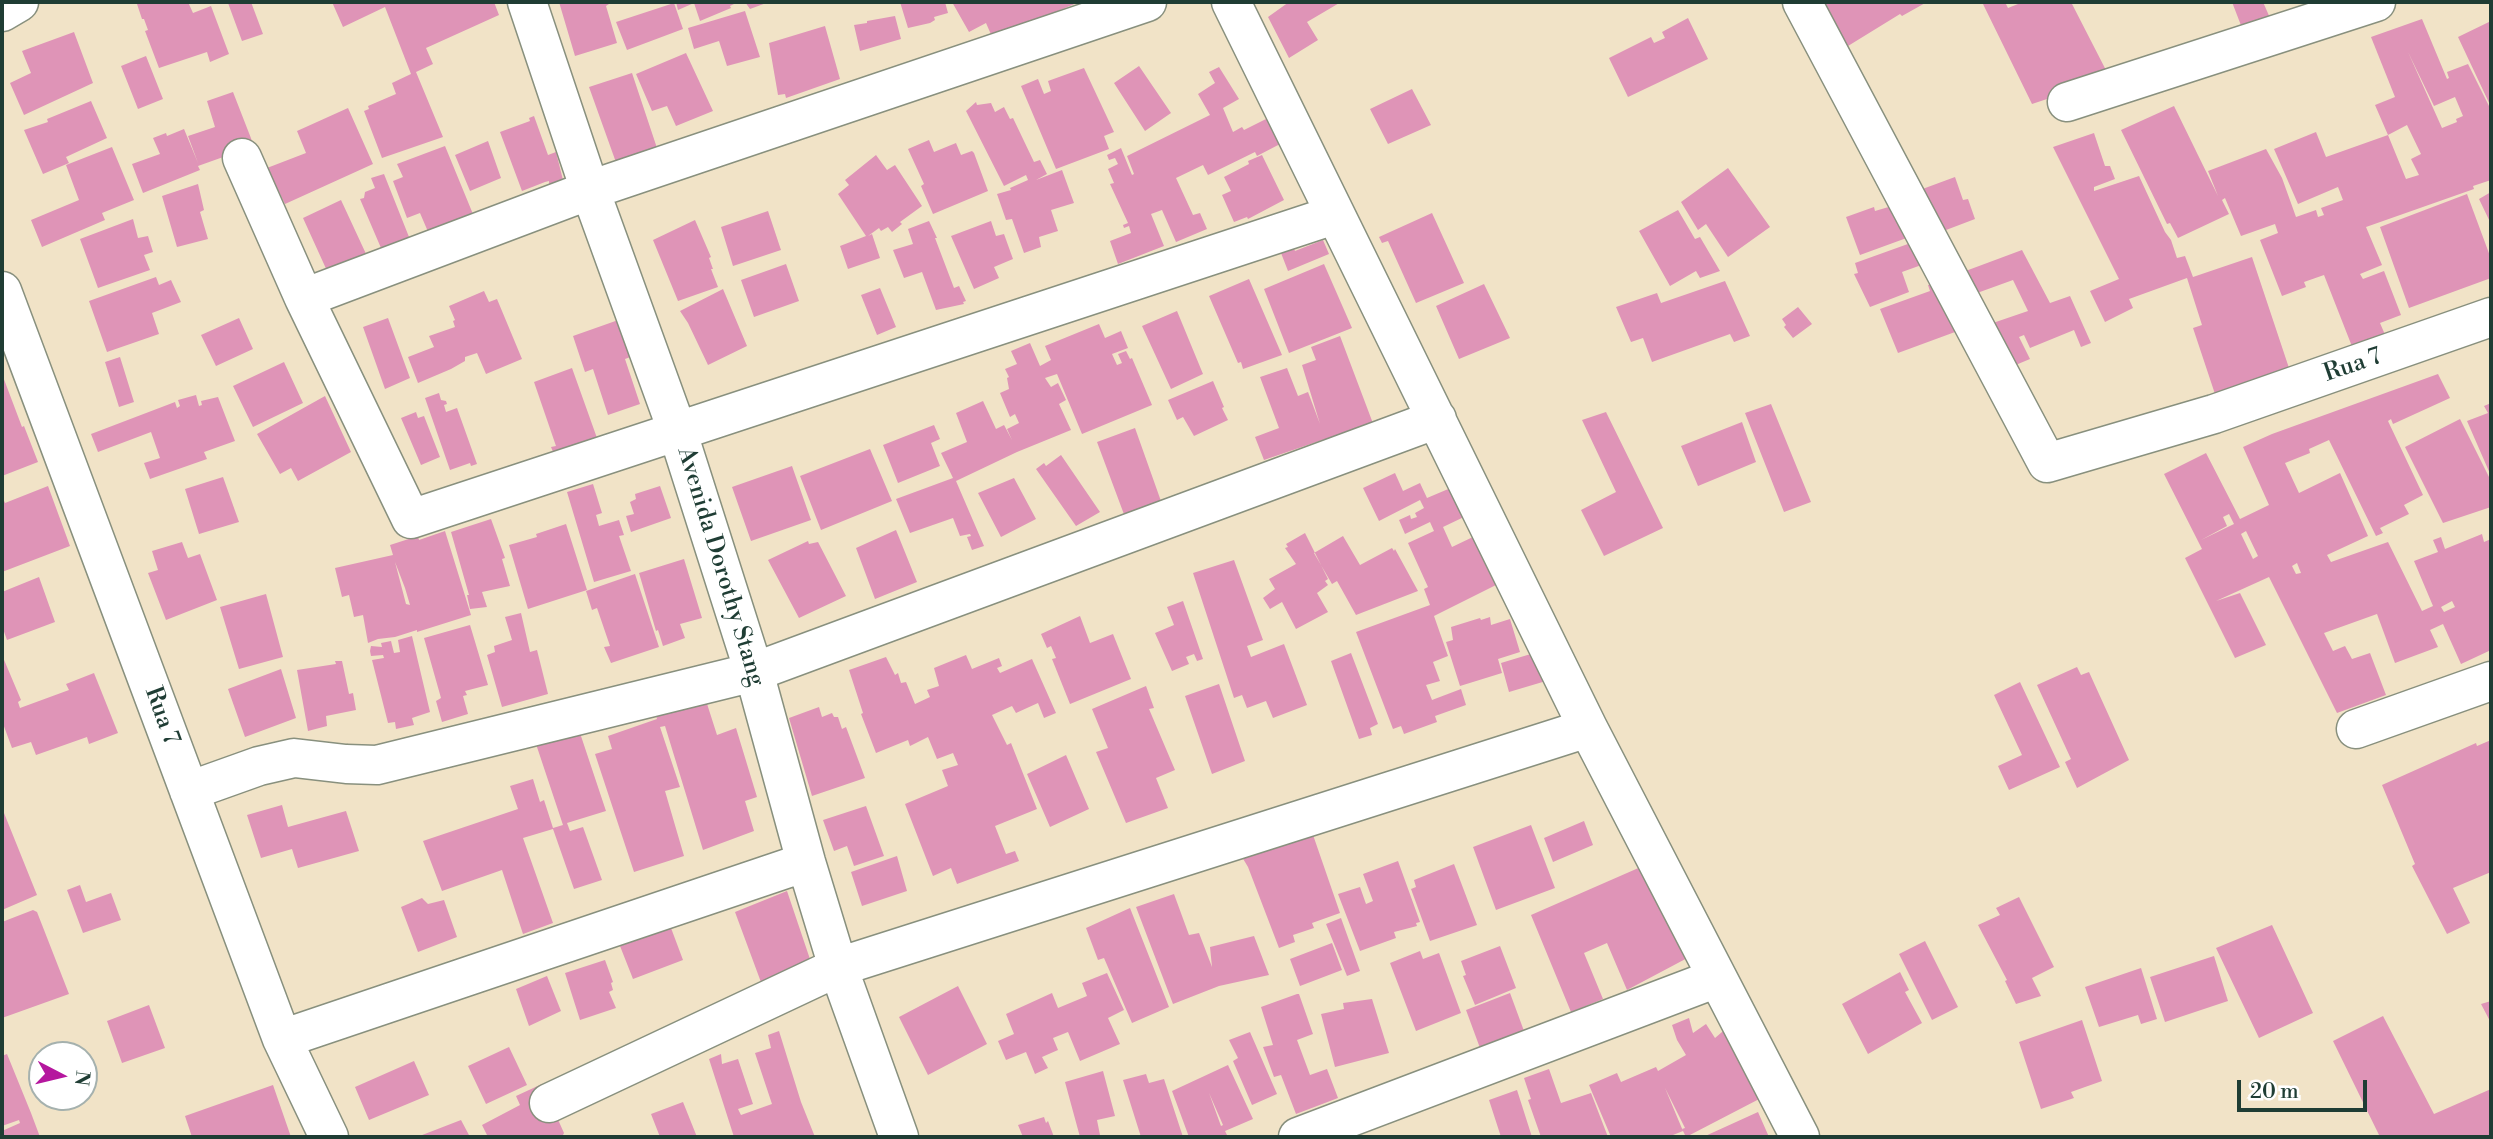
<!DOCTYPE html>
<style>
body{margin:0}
#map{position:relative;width:2493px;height:1139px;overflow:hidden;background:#f1e3c7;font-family:"Libre Bodoni",serif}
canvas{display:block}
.frame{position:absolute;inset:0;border:4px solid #1f3d34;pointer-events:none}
.north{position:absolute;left:28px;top:1041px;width:70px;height:70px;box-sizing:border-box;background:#fff;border:2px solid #a5b1ae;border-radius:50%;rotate:97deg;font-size:19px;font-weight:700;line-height:28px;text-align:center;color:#1f3d34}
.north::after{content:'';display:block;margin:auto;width:24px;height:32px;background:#b5179e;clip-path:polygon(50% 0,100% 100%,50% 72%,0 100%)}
.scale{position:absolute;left:2237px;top:1080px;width:130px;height:32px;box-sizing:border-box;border:4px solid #1f3d34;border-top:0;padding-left:9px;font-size:21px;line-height:24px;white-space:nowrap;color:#1f3d34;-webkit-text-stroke:5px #fff;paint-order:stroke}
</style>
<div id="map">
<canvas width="2493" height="1139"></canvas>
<div class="frame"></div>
<div class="north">N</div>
<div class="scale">20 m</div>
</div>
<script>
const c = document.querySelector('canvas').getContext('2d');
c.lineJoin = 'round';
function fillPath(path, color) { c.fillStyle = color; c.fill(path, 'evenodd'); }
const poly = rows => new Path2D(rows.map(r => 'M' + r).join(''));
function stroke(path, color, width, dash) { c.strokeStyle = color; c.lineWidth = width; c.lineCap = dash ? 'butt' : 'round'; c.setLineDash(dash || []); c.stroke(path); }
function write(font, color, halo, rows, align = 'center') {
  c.font = font + ' "Libre Bodoni",serif'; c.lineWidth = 7; c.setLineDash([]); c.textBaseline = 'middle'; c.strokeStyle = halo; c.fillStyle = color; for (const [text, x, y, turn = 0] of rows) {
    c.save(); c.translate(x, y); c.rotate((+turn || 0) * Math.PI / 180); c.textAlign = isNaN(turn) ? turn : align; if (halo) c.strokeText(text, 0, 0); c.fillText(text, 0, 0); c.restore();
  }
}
fillPath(poly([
 [143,2,188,2,193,13,211,6,229,54,210,62,207,52,159,68,145,31,148,30,144,19,142,19,137,4],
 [231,2,251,2,263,34,242,41,228,3],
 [332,2,386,2,387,4,392,2,494,2,499,15,426,48,433,64,416,72,443,137,382,158,364,111,369,109,368,106,396,94,392,83,411,74,385,7,343,27],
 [559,2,608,2,609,4,606,6,617,43,575,56],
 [676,2,738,2,730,6,731,8,700,21,694,3,678,10],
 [745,2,769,2,750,9],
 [900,2,945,2,948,13,934,17,935,20,930,23,908,28],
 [952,2,1079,2,993,39,986,23,969,32],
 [1289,2,1341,2,1307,22,1318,40,1289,58,1268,17],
 [1823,2,1927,2,1902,16,1900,14,1848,46],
 [1982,2,2005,2,2008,8,2023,2,2071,2,2110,78,2032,104],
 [2232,2,2263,2,2270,18,2242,28],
 [674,3,683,29,627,50,616,22],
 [745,11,760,57,727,66,719,41,694,49,688,28],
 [895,16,901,39,860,51,854,25,867,23,867,21],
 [1688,18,1708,59,1628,97,1609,58,1651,37,1654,43,1665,38,1662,32],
 [2422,19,2447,79,2449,78,2447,72,2468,64,2491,110,2491,180,2473,186,2474,189,2366,227,2382,265,2360,274,2363,279,2384,271,2401,315,2380,323,2386,337,2353,349,2324,275,2304,282,2306,287,2282,296,2260,240,2278,233,2275,224,2241,236,2225,198,2222,200,2229,214,2178,238,2170,223,2167,224,2121,130,2174,106,2218,196,2208,171,2266,149,2282,178,2296,217,2316,210,2318,217,2324,215,2321,208,2343,200,2338,187,2298,204,2274,149,2316,132,2326,157,2388,135,2406,179,2419,175,2411,159,2421,154,2407,125,2388,135,2375,105,2395,97,2371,37],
 [2408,52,2434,106,2455,97,2463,116,2456,119,2457,122,2442,128],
 [2491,21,2491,107,2458,37],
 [825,26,840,79,786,98,785,94,778,95,769,43],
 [74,32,93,83,24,115,10,83,31,73,22,51],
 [686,53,713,111,676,126,667,106,652,111,636,74],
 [146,56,163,99,138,109,121,66],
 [1139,66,1171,113,1145,131,1114,83],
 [1219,67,1239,99,1223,108,1233,132,1242,127,1244,130,1270,117,1282,143,1257,156,1255,152,1208,175,1203,165,1176,178,1193,215,1200,213,1207,229,1176,242,1162,210,1151,214,1164,246,1118,264,1110,241,1131,233,1129,226,1124,228,1123,225,1128,223,1110,184,1114,183,1108,169,1118,164,1115,158,1109,160,1107,155,1121,148,1132,175,1134,174,1127,156,1210,115,1198,94,1215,83,1209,72],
 [1084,68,1114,132,1104,136,1109,149,1056,169,1021,86,1038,79,1044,94,1051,91,1048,81],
 [632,73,660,157,618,168,589,87],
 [1412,89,1431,125,1388,144,1370,109],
 [233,92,254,146,198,166,200,170,143,193,132,164,160,154,153,138,166,133,167,136,184,129,198,163,188,136,215,127,207,101],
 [91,101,107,138,66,157,69,163,43,174,24,130,48,122,47,119],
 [976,102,977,105,991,103,995,112,1004,107,1010,119,1013,118,1034,162,1040,160,1047,174,1036,180,1062,170,1074,203,1051,210,1058,231,1039,237,1041,247,1024,253,1012,219,1006,220,997,194,1011,190,1010,188,1028,180,1026,175,1004,186,966,111],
 [348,108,373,164,285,204,267,168,306,153,297,131],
 [534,116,548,155,556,152,563,180,549,184,549,181,545,182,522,191,500,132,530,121,529,118],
 [2094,133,2105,166,2110,166,2115,179,2094,187,2094,191,2139,176,2165,232,2171,240,2177,258,2185,256,2193,277,2252,257,2290,371,2216,397,2193,328,2202,325,2187,278,2129,299,2133,308,2105,322,2090,291,2119,279,2053,147],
 [929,140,934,152,956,143,961,155,972,151,974,153,988,191,933,214,921,186,924,184,908,149],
 [488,141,501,178,470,191,455,155],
 [445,146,475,219,429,234,420,213,407,218,393,181,403,177,397,164],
 [112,147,134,200,102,213,105,220,42,247,31,220,79,200,66,165],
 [876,155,887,170,895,165,922,206,900,222,902,224,892,232,888,227,881,231,879,228,868,236,872,234,880,258,848,269,840,246,866,236,838,194,849,185,845,180],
 [1262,155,1284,200,1248,219,1247,217,1234,222,1222,195,1231,191,1224,177,1249,164,1248,161],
 [1728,168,1770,227,1728,257,1706,224,1698,230,1681,202],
 [384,174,411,242,384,255,360,199,364,198,365,192,375,188,371,178],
 [1955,177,1963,200,1968,199,1975,219,1925,238,1923,232,1860,255,1846,217,1874,207,1875,211,1892,206,1890,201],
 [198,184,204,210,200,212,208,239,177,247,162,196],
 [2491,192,2491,224,2479,199],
 [2467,194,2490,256,2491,278,2409,308,2380,227],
 [341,200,367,256,328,273,303,218],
 [1678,210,1695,239,1700,237,1720,271,1700,278,1696,271,1670,286,1639,231],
 [768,211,781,250,733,266,721,227],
 [1432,213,1464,283,1416,303,1388,241,1382,243,1379,237],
 [133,219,138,238,148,236,153,252,144,255,150,270,98,288,80,239],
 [695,220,711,257,709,258,713,269,711,269,718,287,678,301,653,240],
 [929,221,937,238,935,238,954,288,959,286,966,301,963,302,964,304,936,310,922,272,904,278,893,250,913,244,908,229],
 [991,221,996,236,1004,234,1013,259,994,267,999,278,974,289,951,236],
 [1323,240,1329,254,1288,271,1281,253,1288,251,1285,245,1291,242,1295,251],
 [1919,240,1927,263,1902,272,1909,292,1870,307,1854,274,1858,273,1855,263],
 [2022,250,2050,303,2070,296,2091,343,2081,347,2074,330,2030,348,2024,335,2019,337,2030,359,2006,369,1987,325,2028,311,2013,280,1944,305,1955,332,1898,353,1880,309,1930,291,1928,285],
 [786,264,799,301,754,317,741,280],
 [1324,264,1352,328,1289,353,1264,289],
 [156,277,159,285,171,280,181,302,152,313,159,334,107,352,89,301],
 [1249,279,1282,355,1243,369,1241,362,1238,363,1209,296],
 [1725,281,1750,336,1734,342,1730,334,1652,362,1643,338,1631,342,1616,307,1657,293,1661,303],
 [1484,284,1510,338,1459,359,1436,306],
 [880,288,896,327,877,335,861,295],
 [723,289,747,346,708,365,688,323,680,311],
 [484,291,489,302,497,299,522,359,486,374,477,353,465,357,465,361,451,369,418,383,408,357,434,347,429,336,455,327,453,321,455,320,449,306],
 [1798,307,1812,324,1793,338,1784,327,1786,325,1782,319],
 [1177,311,1203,374,1171,389,1142,326],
 [239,318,253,349,216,366,201,335],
 [388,318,410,378,385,389,363,327],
 [624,318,636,355,625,359,640,404,608,415,593,369,585,372,573,336],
 [1099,324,1105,338,1121,331,1128,348,1112,354,1117,365,1122,363,1118,354,1126,351,1130,359,1132,358,1152,405,1082,434,1057,374,1045,378,1051,387,1058,383,1066,400,1059,404,1071,430,1017,452,956,481,984,546,972,550,967,537,971,536,970,534,960,536,953,518,910,533,896,499,953,478,941,453,967,442,956,413,983,401,996,429,1004,425,1012,440,1007,429,1019,423,1015,414,1010,417,1000,393,1009,389,1007,378,1009,377,1005,369,1017,364,1011,351,1030,343,1040,366,1051,360,1045,346],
 [1340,336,1377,434,1330,452,1325,439,1264,460,1255,437,1279,428,1260,377,1287,368,1298,396,1308,392,1320,424,1302,365,1316,360,1311,347],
 [120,357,134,402,119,407,105,362],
 [284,362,303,403,253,427,233,386],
 [572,368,597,438,554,454,551,447,556,446,534,382],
 [2,374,22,427,24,426,38,462,2,476],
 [2438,374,2450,398,2393,424,2391,419,2388,421,2423,495,2404,505,2409,514,2380,528,2383,533,2376,536,2329,440,2309,449,2310,453,2285,463,2299,493,2340,473,2368,536,2327,555,2331,562,2388,542,2422,611,2433,606,2414,561,2438,552,2433,540,2441,537,2445,549,2482,534,2484,542,2491,539,2491,650,2461,664,2443,624,2430,630,2438,647,2395,663,2377,614,2324,633,2333,651,2345,646,2352,659,2370,653,2386,695,2337,713,2269,577,2216,601,2240,593,2266,645,2235,658,2185,558,2202,549,2164,474,2206,453,2240,519,2269,505,2243,447,2272,434],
 [2229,514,2234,524,2201,540,2227,526,2223,517],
 [2246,531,2258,556,2253,559,2241,534],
 [2297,563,2301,573,2296,574,2292,566],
 [2452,601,2455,607,2444,612,2441,607],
 [1213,381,1224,407,1222,408,1228,420,1194,436,1183,417,1177,420,1168,400],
 [439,393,441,400,446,401,447,404,444,405,446,412,457,408,477,464,471,466,470,463,450,470,425,398],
 [196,395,199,406,202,405,201,401,218,397,235,441,204,452,207,459,150,479,144,463,160,458,151,432,98,452,91,434,175,402,177,408,180,406,178,400],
 [325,396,351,452,298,481,291,468,280,474,257,434],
 [2491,403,2491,476,2467,421,2488,413,2484,406],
 [1771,404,1811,502,1784,512,1745,413],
 [416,412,418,418,424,416,440,457,421,465,401,418],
 [1606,412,1663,528,1604,556,1581,510,1616,492,1582,420],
 [2460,419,2491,481,2491,507,2443,523,2405,447],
 [1742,422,1756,462,1698,486,1681,446],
 [934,425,940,439,931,443,940,466,898,483,883,445],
 [1135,428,1162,504,1125,517,1097,442],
 [870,449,892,501,821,530,800,476],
 [1061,455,1100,512,1076,526,1036,469,1044,463,1046,466],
 [792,466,811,520,751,541,732,487],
 [1395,473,1403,491,1420,483,1427,498,1453,487,1466,516,1443,527,1452,547,1475,536,1498,584,1434,616,1448,656,1433,662,1440,681,1426,685,1432,700,1461,689,1466,705,1435,716,1437,722,1404,734,1401,726,1393,729,1356,632,1430,605,1424,589,1428,587,1408,543,1434,531,1430,522,1405,534,1399,520,1410,515,1411,519,1417,517,1415,513,1424,508,1420,500,1379,521,1363,488],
 [223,477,239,522,199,534,185,489],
 [1014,478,1036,519,1001,537,978,493],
 [593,484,602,513,596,515,599,526,619,520,624,535,619,536,631,571,594,582,567,492],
 [48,486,70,546,2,572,2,496,5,503],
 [660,486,671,518,631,532,626,516,634,514,630,502,636,499,635,494],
 [491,519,505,558,502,559,510,586,482,592,487,607,470,609,467,595,469,595,451,532],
 [566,524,587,590,528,609,509,545,537,537,536,534],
 [896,530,917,582,875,599,856,548],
 [445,531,471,615,417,632,417,630,395,637,378,639,368,643,363,615,354,617,349,595,342,597,335,568,393,555,390,545,418,536,419,540],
 [395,562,405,588,410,605,406,604],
 [1305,533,1328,579,1325,581,1328,585,1317,593,1328,612,1296,629,1282,602,1270,609,1263,598,1275,589,1269,579,1296,564,1285,548,1288,547,1286,544],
 [1343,536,1360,565,1392,548,1394,551,1395,549,1418,591,1356,615,1337,581,1332,584,1314,553],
 [808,541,809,544,818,542,846,596,799,618,768,560],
 [182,542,188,558,200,554,217,600,166,620,148,573,158,570,152,551],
 [684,559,702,618,680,624,685,638,663,646,658,630,656,631,639,573],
 [1234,560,1263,640,1247,646,1251,657,1284,644,1307,705,1273,718,1266,701,1247,708,1242,695,1234,698,1193,573],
 [635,574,659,647,611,663,604,647,610,646,597,608,592,610,586,591],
 [39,577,55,622,7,640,2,626,2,592],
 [266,594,283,657,239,669,220,607],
 [1183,601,1203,659,1197,661,1194,654,1186,657,1189,664,1172,671,1155,633,1174,625,1167,607],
 [521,613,530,652,537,650,548,694,502,707,487,655,495,652,494,646,512,640,505,617],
 [1080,616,1090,643,1113,634,1131,679,1070,704,1052,659,1056,658,1051,646,1047,648,1041,634],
 [1490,617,1491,625,1510,619,1520,652,1498,659,1502,673,1460,686,1446,642,1453,640,1451,627,1480,618,1481,620],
 [470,625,488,685,465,691,467,695,463,696,468,714,442,722,436,701,441,698,424,638],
 [412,636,430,712,412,718,414,725,396,729,395,722,388,723,372,660,384,658,383,655,371,656,370,651,371,646,382,647,381,643,391,641,394,653,400,652,398,640],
 [1351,653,1378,724,1370,728,1372,735,1359,739,1331,661],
 [1534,653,1546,681,1509,692,1501,663],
 [2,655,21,700,18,702,20,708,69,690,66,684,94,673,118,733,89,744,87,737,36,755,31,742,12,748,2,721],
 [966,655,972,669,999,658,1002,666,997,668,1000,673,1032,659,1056,713,1044,718,1038,703,1016,713,1012,706,992,715,1007,745,1011,743,1037,809,995,826,1006,854,1015,851,1019,861,957,884,951,868,933,876,905,804,948,786,942,770,958,765,953,753,937,759,928,737,910,746,908,740,876,753,861,714,863,713,849,670,886,657,895,675,898,673,901,683,906,682,915,704,930,697,927,690,939,686,934,668],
 [335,661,342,661,349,694,353,693,356,710,326,716,327,726,308,731,297,670,336,664],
 [2077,667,2081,675,2089,672,2129,760,2077,788,2065,762,2071,759,2037,685],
 [281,669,296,718,245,737,228,689],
 [2020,682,2060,767,2009,790,1998,766,2022,755,1994,695],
 [1219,684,1245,761,1212,774,1185,696],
 [701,685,717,735,736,728,757,797,745,801,754,831,703,850,665,726,660,727,680,787,665,791,684,856,634,872,595,754,612,749,608,736,657,719,652,701],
 [1146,686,1154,708,1149,709,1175,770,1156,778,1168,808,1126,823,1096,752,1108,748,1092,709],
 [819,707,822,717,832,713,834,717,838,717,842,729,846,727,865,778,812,796,789,718],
 [577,724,606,811,567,823,570,831,583,827,602,880,574,889,553,829,523,838,553,923,523,934,502,870,442,891,423,841,518,809,510,786,533,779,540,802,544,800,553,828,563,825,534,738],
 [2491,740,2491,872,2453,888,2470,923,2447,934,2412,866,2415,864,2382,785,2476,743,2477,746],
 [1066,755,1089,809,1050,827,1027,774],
 [282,805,288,827,346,811,359,851,298,868,292,849,261,858,247,815],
 [866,806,884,856,854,866,847,846,834,851,823,820],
 [2,808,37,895,2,910],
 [1584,821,1593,845,1553,862,1544,838],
 [1531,825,1555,888,1496,910,1473,847],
 [1312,832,1340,913,1312,923,1314,928,1293,935,1295,942,1279,948,1248,867,1242,857],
 [897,856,907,891,862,906,851,872],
 [1398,861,1420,922,1416,923,1417,926,1394,932,1396,938,1360,951,1338,894,1360,887,1366,904,1373,901,1363,874],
 [1454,864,1477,925,1430,941,1411,889,1416,887,1414,880],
 [1643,866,1693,955,1627,990,1607,943,1584,953,1603,999,1571,1012,1531,915],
 [80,885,86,902,111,893,121,920,83,933,67,890],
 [787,891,815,974,765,993,735,912],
 [1174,894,1189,935,1199,933,1212,967,1210,947,1254,936,1269,975,1219,986,1173,1004,1136,907],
 [2019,897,2054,967,2032,978,2041,996,2016,1004,2005,981,2007,980,1978,925,2000,915,1996,908],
 [422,898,428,904,444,900,457,937,418,952,401,907],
 [1130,908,1169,1007,1132,1023,1104,958,1098,960,1086,928],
 [33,910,37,912,69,994,2,1018,2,922],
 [1341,918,1360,971,1347,976,1326,924],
 [2272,925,2313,1013,2259,1038,2216,948],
 [671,928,683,960,633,979,620,946],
 [1925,941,1958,1007,1932,1020,1899,954],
 [1332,943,1342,970,1300,986,1290,959],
 [1500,946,1516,988,1475,1005,1463,976,1466,975,1461,961],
 [1420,951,1423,959,1439,953,1461,1013,1416,1031,1390,963],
 [2214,956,2228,1001,2165,1022,2150,977],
 [605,960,613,982,611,983,613,990,609,992,616,1008,580,1020,565,973],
 [2141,968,2157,1019,2141,1024,2138,1015,2099,1027,2085,987],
 [1900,972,1909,990,1905,992,1922,1023,1868,1054,1842,1004],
 [1107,973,1124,1010,1108,1018,1120,1044,1080,1061,1068,1032,1053,1038,1058,1050,1042,1057,1048,1068,1035,1074,1026,1052,1006,1060,998,1041,1014,1034,1006,1014,1052,993,1058,1008,1087,996,1082,983],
 [547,976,561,1011,529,1026,516,989],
 [958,986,987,1044,928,1075,899,1017],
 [1510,993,1524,1031,1480,1048,1466,1010],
 [1297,994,1299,994,1313,1034,1297,1040,1310,1075,1327,1069,1338,1098,1296,1114,1281,1075,1274,1077,1263,1047,1273,1045,1261,1007],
 [1372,999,1389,1053,1335,1067,1321,1014,1344,1009,1343,1003],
 [2491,1001,2491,1023,2481,1004],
 [149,1005,165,1048,122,1063,107,1021],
 [2383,1016,2434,1114,2491,1089,2491,1137,2380,1137,2333,1041],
 [1689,1018,1693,1033,1706,1024,1715,1038,1729,1026,1765,1096,1686,1137,1682,1129,1685,1128,1665,1088,1683,1131,1668,1137,1611,1137,1589,1085,1617,1073,1621,1082,1656,1067,1658,1071,1686,1055,1677,1040,1672,1025],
 [2082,1020,2102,1081,2071,1092,2074,1098,2041,1109,2019,1042],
 [779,1031,801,1102,815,1137,734,1137,709,1059,721,1054,722,1064,738,1059,753,1104,738,1109,741,1115,772,1104,755,1053,771,1048,768,1035],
 [1250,1032,1277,1094,1252,1105,1233,1061,1238,1058,1229,1040],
 [509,1047,527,1085,486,1104,468,1066],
 [7,1054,31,1113,40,1137,2,1137,2,1131,20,1123,19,1120,2,1126,2,1056],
 [414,1061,429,1095,369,1120,355,1087],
 [1228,1065,1253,1119,1225,1131,1228,1137,1189,1137,1172,1091],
 [1209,1093,1223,1125,1221,1126],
 [1549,1069,1561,1103,1591,1093,1608,1137,1541,1137,1528,1100,1531,1099,1524,1078],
 [1103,1071,1115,1116,1097,1120,1100,1135,1080,1137,1065,1082],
 [1146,1074,1149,1083,1164,1079,1183,1137,1141,1137,1123,1080],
 [542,1084,564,1133,562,1137,488,1137,482,1125,520,1105,516,1096],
 [273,1085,291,1137,192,1137,185,1116],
 [1517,1090,1532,1137,1501,1137,1489,1100],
 [683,1102,697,1137,660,1137,651,1114],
 [1758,1112,1769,1137,1703,1137],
 [1044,1117,1046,1123,1048,1121,1054,1137,1023,1137,1018,1125],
 [461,1120,470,1137,417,1137]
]), '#df94b7');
const minor = poly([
 [527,2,590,190,677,430,754,672,806,862,838,967,899,1137],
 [1231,2,1588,728,1800,1137],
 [1802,2,2047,463,2214,414,2491,317],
 [2,12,19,2],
 [2067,102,2376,2],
 [242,158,304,298,411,519,1334,215],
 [2,291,282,1039,329,1137],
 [304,298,590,190,1147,2],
 [2356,729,2491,681],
 [189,791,259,766,294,758,346,764,377,765,754,672,1437,419],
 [282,1039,806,862],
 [549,1103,838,967,1588,728],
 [1298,1137,1717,978]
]);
stroke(minor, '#88907e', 41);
stroke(minor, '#fff', 38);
write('24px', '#1f3d34', '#fff', [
 ["Rua 7",2353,366,-19],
 ["Avenida Dorothy Stang",720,567,73],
 ["Rua 7",161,716,70]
]);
</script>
